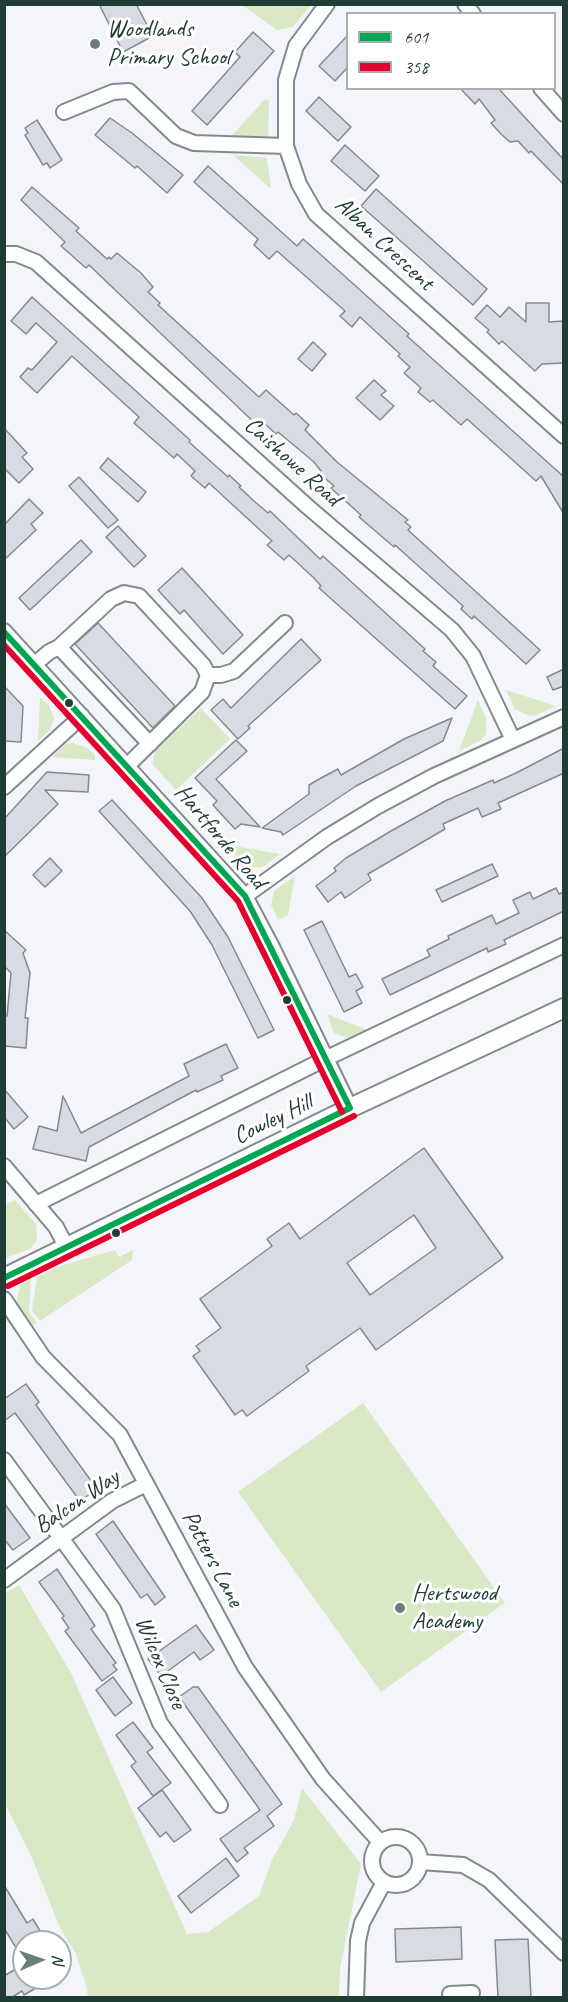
<!DOCTYPE html>
<style>
body{margin:0}
#map{position:relative;width:568px;height:2002px;overflow:hidden;background:#f4f5fb;font-family:Caveat,sans-serif}
canvas{display:block}
.frame{position:absolute;inset:0;border:6px solid #1f3d34;pointer-events:none}
.legend{position:absolute;left:346px;top:12px;width:210px;height:78px;box-sizing:border-box;background:#fff;border:2px solid #a5b1ae;margin:0;padding:8px 10px;list-style:none;font-size:18px;color:#1f3d34}
.legend li{display:flex;align-items:center;gap:12px;height:30px}
.legend b{width:30px;border:2px solid #a5b1ae}
.north{position:absolute;left:12px;top:1930px;width:60px;height:60px;box-sizing:border-box;background:#fff;border:2px solid #a5b1ae;border-radius:50%;rotate:88deg;font-size:16px;font-weight:700;line-height:24px;text-align:center;color:#1f3d34}
.north::after{content:'';display:block;margin:auto;width:21px;height:27px;background:#6a7d7a;clip-path:polygon(50% 0,100% 100%,50% 72%,0 100%)}
</style>
<div id="map">
<canvas width="568" height="2002"></canvas>
<div class="frame"></div>
<ul class="legend">
<li><b style="height:8px;background:#00a651"></b>601</li>
<li><b style="height:8px;background:#e4002b"></b>358</li>
</ul>
<div class="north">N</div>
</div>
<script>
const c = document.querySelector('canvas').getContext('2d');
c.lineJoin = 'round';
function fillPath(path, color) { c.fillStyle = color; c.fill(path, 'evenodd'); }
const poly = rows => new Path2D(rows.map(r => 'M' + r).join(''));
function stroke(path, color, width, dash) { c.strokeStyle = color; c.lineWidth = width; c.lineCap = dash ? 'butt' : 'round'; c.setLineDash(dash || []); c.stroke(path); }
function write(font, color, halo, rows, align = 'center') {
  c.font = font + ' Caveat,sans-serif'; c.lineWidth = 6; c.setLineDash([]); c.textBaseline = 'middle'; c.strokeStyle = halo; c.fillStyle = color; for (const [text, x, y, turn = 0] of rows) {
    c.save(); c.translate(x, y); c.rotate((+turn || 0) * Math.PI / 180); c.textAlign = isNaN(turn) ? turn : align; if (halo) c.strokeText(text, 0, 0); c.fillText(text, 0, 0); c.restore();
  }
}
fillPath(poly([
 [242,5,311,5,293,27,277,30],
 [265,99,269,101,268,140,230,138],
 [233,155,267,158,271,188,270,188],
 [506,690,556,706,534,716,527,715,515,709],
 [40,697,49,705,54,718,50,730,38,741],
 [478,700,486,719,486,734,480,741,459,751],
 [201,708,230,739,176,790,152,764,155,751],
 [73,743,87,748,95,755,95,760,52,757,65,744],
 [228,845,280,854,263,867,249,868,226,847],
 [295,876,288,915,278,920,271,905,274,891],
 [327,1014,367,1030,351,1038,342,1036,334,1033],
 [15,1200,36,1224,37,1240,30,1249,5,1258,5,1205],
 [115,1250,119,1257,133,1250,132,1260,40,1321,32,1311,37,1277,63,1265],
 [31,1276,29,1312,37,1323,30,1328,16,1304,20,1286],
 [363,1403,505,1603,381,1692,238,1492],
 [19,1585,71,1673,187,1934,208,1932,259,1896,272,1860,294,1820,302,1788,361,1864,340,1969,339,1997,88,1997,86,1985,76,1954,60,1928,32,1858,5,1804,5,1593]
]), '#d9e9c5');
const building = poly([
 [99,4,136,4,153,36,123,52,99,4],
 [253,32,274,51,207,125,192,111,240,57,235,52,253,32],
 [348,35,348,67,335,81,319,66,348,35],
 [460,88,498,88,564,160,564,185,531,151,529,153,518,141,510,142,501,134,491,123,495,120,479,99,475,104,460,88],
 [319,97,351,127,338,141,306,111,319,97],
 [110,118,132,133,183,175,167,193,137,166,135,168,95,135,110,118],
 [37,120,62,160,50,168,47,163,43,165,25,135,28,133,25,128,37,120],
 [345,145,379,176,365,191,331,161,345,145],
 [208,166,297,246,303,239,310,245,409,334,407,336,564,477,564,514,541,476,536,481,467,419,461,425,433,400,430,402,418,392,421,388,404,373,410,367,398,356,400,354,360,317,352,327,340,316,345,311,277,251,269,259,254,245,258,239,194,182,208,166],
 [32,187,79,228,76,231,107,259,109,257,111,259,117,253,141,273,153,287,148,292,160,303,158,305,259,397,266,390,294,415,296,413,309,425,305,430,337,462,408,520,405,522,411,527,408,530,540,650,526,664,474,616,472,619,461,609,463,606,395,545,394,547,359,517,361,515,331,488,334,486,319,473,321,471,314,462,278,432,276,434,265,424,261,429,89,265,86,268,61,246,65,242,21,200,32,187],
 [376,189,487,289,473,305,361,206,376,189],
 [32,297,190,440,189,442,228,477,229,475,241,486,239,487,254,501,268,513,270,511,320,559,323,556,425,649,423,651,436,662,433,666,467,696,455,709,319,588,321,586,314,578,289,555,284,560,267,545,272,541,209,483,205,488,191,476,195,471,177,454,174,458,134,423,139,417,72,356,37,393,20,377,28,368,32,370,57,342,36,323,26,334,11,321,32,297],
 [526,303,549,303,549,322,564,321,564,363,542,364,535,371,502,341,499,344,487,332,489,330,475,318,487,305,500,317,509,307,526,322,526,303],
 [313,342,326,354,312,371,298,359,313,342],
 [374,380,386,391,381,395,394,406,380,420,356,398,374,380],
 [4,428,27,453,22,457,33,469,19,483,4,468,4,428],
 [108,458,146,492,138,502,100,468,108,458],
 [79,477,118,520,108,528,69,486,79,477],
 [29,499,43,513,31,524,36,530,4,560,4,525,29,499],
 [118,526,146,556,134,567,106,537,118,526],
 [81,540,92,552,30,610,19,598,81,540],
 [182,568,243,635,223,654,184,610,180,614,158,590,182,568],
 [98,623,175,706,153,728,75,644,98,623],
 [301,639,321,660,248,726,250,728,238,739,211,710,223,699,231,708,301,639],
 [564,669,564,686,553,690,547,677,564,669],
 [4,686,23,706,21,742,4,741,4,686],
 [452,718,443,741,356,786,283,835,281,832,262,828,309,794,309,785,321,778,338,769,341,775,404,739,452,718],
 [236,740,247,751,216,779,260,827,241,824,235,829,213,805,217,801,195,778,236,740],
 [564,748,564,773,498,803,501,809,482,817,478,808,443,824,445,829,368,874,371,880,345,898,341,892,328,902,316,886,336,871,334,868,346,858,391,831,445,801,493,780,494,783,518,772,564,748],
 [47,772,89,775,88,792,45,790,58,804,4,857,4,819,47,772],
 [112,800,202,898,228,937,274,1030,258,1038,212,945,190,911,99,811,112,800],
 [50,858,62,871,45,887,33,875,50,858],
 [492,864,498,876,442,902,436,890,492,864],
 [556,888,559,894,564,892,564,911,504,940,506,944,488,952,487,948,390,995,382,979,430,956,427,950,449,939,448,936,492,915,496,924,519,913,513,900,530,892,533,899,556,888],
 [322,921,349,977,356,974,363,987,356,991,362,1003,344,1012,304,930,322,921],
 [4,930,26,950,23,953,30,973,25,1018,28,1018,26,1048,4,1046,4,1015,7,1016,11,973,4,966,4,930],
 [226,1044,238,1068,221,1076,223,1080,197,1092,196,1090,89,1147,86,1161,33,1149,39,1126,57,1131,63,1096,81,1133,189,1076,184,1064,226,1044],
 [4,1089,28,1117,14,1129,4,1117,4,1089],
 [424,1148,503,1258,376,1350,360,1328,306,1366,309,1371,247,1416,242,1410,235,1415,193,1356,200,1351,196,1346,221,1328,200,1299,272,1246,267,1239,289,1223,300,1239,424,1148],
 [414,1215,436,1248,370,1295,347,1263,414,1215],
 [26,1384,39,1402,36,1405,97,1489,80,1501,15,1413,4,1421,4,1399,26,1384],
 [4,1503,30,1538,13,1550,4,1539,4,1503],
 [113,1521,165,1597,155,1605,147,1594,141,1598,96,1534,113,1521],
 [57,1569,95,1626,91,1629,116,1663,113,1665,117,1670,102,1681,65,1631,69,1628,62,1618,64,1616,39,1582,57,1569],
 [196,1625,214,1650,200,1660,194,1652,161,1676,148,1659,196,1625],
 [113,1677,132,1703,115,1716,96,1690,113,1677],
 [193,1687,198,1687,282,1804,267,1816,274,1826,244,1848,248,1853,237,1862,220,1839,260,1810,179,1697,193,1687],
 [133,1722,153,1748,147,1752,171,1783,153,1796,131,1766,136,1762,116,1735,133,1722],
 [162,1790,191,1830,174,1842,166,1832,160,1837,138,1808,162,1790],
 [226,1858,239,1876,191,1913,178,1896,226,1858],
 [4,1885,27,1923,33,1919,43,1936,32,1942,24,1942,24,1947,18,1951,4,1928,4,1885],
 [461,1927,462,1959,396,1962,395,1929,461,1927],
 [528,1939,531,1998,498,1998,495,1940,528,1939],
 [24,1964,24,1978,53,1978,24,1995,22,1991,11,1998,4,1998,4,1976,24,1964]
]);
fillPath(building, '#d8dbe4');
stroke(building, '#848a8b', 1.5);
const minor = poly([
 [327,4,296,46,286,80,286,146,299,184,316,214,564,436],
 [465,4,473,14],
 [541,88,564,114],
 [64,112,113,92,129,91,176,136,194,143,286,146],
 [4,254,16,254,36,262,308,507,452,630,473,656,513,740],
 [4,631,245,896,272,947,350,1108],
 [59,647,150,744],
 [35,664,49,652,59,647,111,599,124,593,139,596,203,665,208,675,202,692,128,765],
 [208,675,221,675,234,671,285,623],
 [4,787,82,716],
 [245,896,327,837,378,806,434,776,564,717],
 [4,1166,56,1227,67,1248],
 [36,1204,327,1058,564,945],
 [4,1299,43,1357,120,1435,245,1667,323,1779,380,1842],
 [4,1460,113,1609,160,1723,220,1805],
 [4,1580,112,1501,146,1484],
 '372 1861a24 24 0 1 1 48 0a24 24 0 1 1-48 0Z',
 [420,1862,463,1865,489,1880,564,1953],
 [450,1994,472,1993],
 [356,1998,358,1941,362,1923,384,1882]
]);
const secondary = poly([
 [4,1278,350,1108,564,1008]
]);
stroke(minor, '#848a8b', 18);
stroke(secondary, '#848a8b', 22);
stroke(minor, '#fdfefe', 14);
stroke(secondary, '#fdfefe', 18);
stroke(poly([
 [4,632,245,896,350,1108],
 [4,1278,350,1108]
]), '#00a651', 6);
stroke(poly([
 [4,645,238,901,342,1112],
 [8,1286,354,1116]
]), '#e4002b', 6);
for (const [x, y, r, color] of [
 [95,44,6,"#6a7d7a"],
 [69,703,5,"#1f3d34"],
 [287,1000,5,"#1f3d34"],
 [116,1233,5,"#1f3d34"],
 [400,1608,6,"#6a7d7a"]
]) { const dot = new Path2D(); dot.arc(x, y, r, 0, 2 * Math.PI); c.fillStyle = color; c.fill(dot); stroke(dot, '#fff', 2); }
write('24px', '#1f3d34', '#fff', [
 ["Woodlands",107,30],
 ["Primary School",107,58],
 ["Hertswood",412,1594],
 ["Academy",412,1622]
], 'left');
write('24px', '#1f3d34', '#fff', [
 ["Alban Crescent",384,244,43],
 ["Caishowe Road",292,462,42],
 ["Hartforde Road",220,837,50],
 ["Cowley Hill",273,1120,-26],
 ["Balcon Way",77,1502,-34],
 ["Potters Lane",212,1559,62],
 ["Wilcox Close",160,1663,67]
]);
</script>
